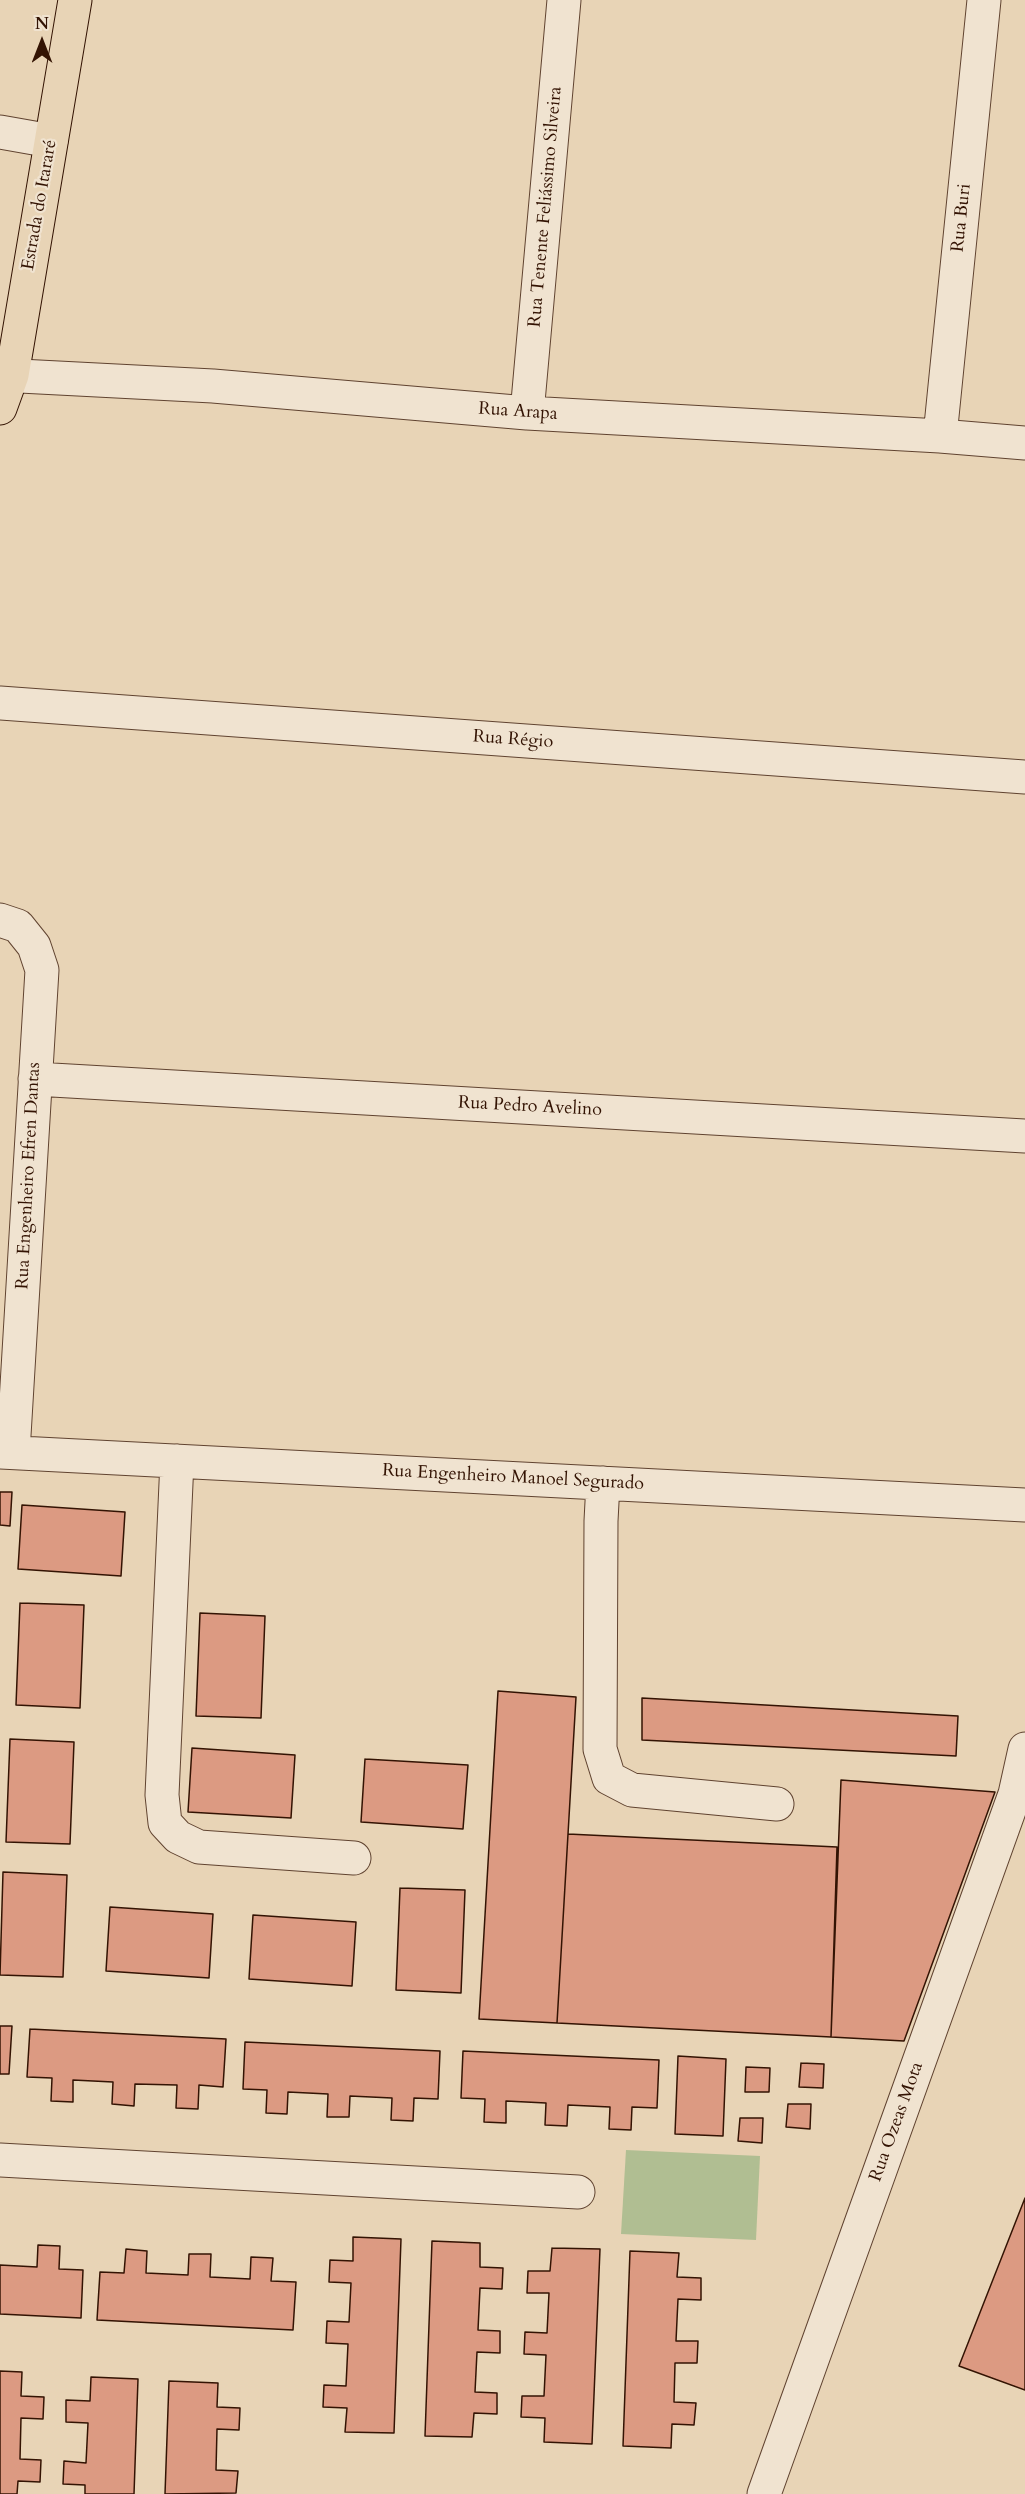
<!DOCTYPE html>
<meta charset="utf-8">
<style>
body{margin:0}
#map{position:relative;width:1025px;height:2494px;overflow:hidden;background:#e8d4b6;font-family:Cardo,serif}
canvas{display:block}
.north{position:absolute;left:12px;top:12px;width:60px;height:60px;-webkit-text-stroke:4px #f0e3d0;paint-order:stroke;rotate:0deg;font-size:16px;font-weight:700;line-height:24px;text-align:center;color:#331303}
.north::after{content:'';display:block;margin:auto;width:21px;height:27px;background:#331303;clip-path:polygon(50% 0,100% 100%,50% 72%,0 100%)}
</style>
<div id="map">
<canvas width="1025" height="2494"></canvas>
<div class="north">N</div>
</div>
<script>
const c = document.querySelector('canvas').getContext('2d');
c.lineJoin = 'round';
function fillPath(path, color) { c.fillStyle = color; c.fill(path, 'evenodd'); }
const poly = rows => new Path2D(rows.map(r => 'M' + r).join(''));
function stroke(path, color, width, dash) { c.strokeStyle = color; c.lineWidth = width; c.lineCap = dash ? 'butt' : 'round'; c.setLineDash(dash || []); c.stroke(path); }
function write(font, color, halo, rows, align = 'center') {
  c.font = font + ' Cardo,serif'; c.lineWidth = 4.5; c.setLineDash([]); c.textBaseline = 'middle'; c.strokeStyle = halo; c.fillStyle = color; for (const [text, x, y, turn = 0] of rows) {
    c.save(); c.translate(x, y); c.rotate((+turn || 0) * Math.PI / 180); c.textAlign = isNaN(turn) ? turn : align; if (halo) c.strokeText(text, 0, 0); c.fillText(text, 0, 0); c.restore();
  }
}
fillPath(poly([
 [626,2150,760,2156,756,2240,621,2234]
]), '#b0be92');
const building = poly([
 [0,1492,12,1492,10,1526,0,1525,0,1492],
 [22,1505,125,1512,121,1576,18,1569,22,1505],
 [20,1603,84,1605,80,1708,16,1705,20,1603],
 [200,1613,265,1616,261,1718,196,1716,200,1613],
 [498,1691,576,1697,557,2023,479,2019,498,1691],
 [642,1698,958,1716,956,1756,642,1740,642,1698],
 [10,1739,74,1742,70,1844,6,1842,10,1739],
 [192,1748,295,1755,291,1818,188,1812,192,1748],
 [365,1759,468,1765,463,1829,361,1822,365,1759],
 [841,1780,995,1792,904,2041,831,2037,841,1780],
 [568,1834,837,1847,831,2037,557,2023,568,1834],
 [3,1872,67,1875,63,1977,0,1975,3,1872],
 [400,1888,465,1890,461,1993,396,1990,400,1888],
 [110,1907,213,1914,209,1978,106,1971,110,1907],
 [253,1915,356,1922,352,1986,249,1979,253,1915],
 [0,2026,12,2026,9,2074,0,2074,0,2026],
 [30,2029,226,2039,223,2087,199,2085,198,2109,176,2108,177,2085,135,2084,134,2106,112,2104,113,2082,73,2080,73,2102,51,2101,52,2078,27,2077,30,2029],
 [245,2042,440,2051,438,2099,414,2098,413,2121,391,2120,392,2098,350,2096,349,2117,327,2117,328,2094,288,2092,287,2114,266,2113,267,2090,243,2089,245,2042],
 [463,2051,659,2060,657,2108,632,2107,631,2130,609,2129,610,2107,568,2105,567,2126,545,2125,546,2103,506,2101,506,2123,484,2122,485,2099,461,2098,463,2051],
 [678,2056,726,2059,723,2136,675,2134,678,2056],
 [801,2063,824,2064,823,2088,799,2087,801,2063],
 [746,2067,770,2068,769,2092,745,2092,746,2067],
 [788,2104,811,2104,810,2129,786,2127,788,2104],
 [740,2118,763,2118,762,2143,738,2141,740,2118],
 [1025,2198,1025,2390,959,2366,1025,2198],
 [353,2237,401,2239,394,2433,345,2432,347,2408,323,2407,324,2385,346,2386,348,2344,326,2343,327,2321,349,2322,351,2283,329,2282,330,2260,353,2261,353,2237],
 [432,2241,480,2243,480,2267,503,2268,502,2289,480,2288,478,2330,500,2331,500,2353,477,2352,475,2392,497,2393,497,2414,474,2413,472,2437,425,2436,432,2241],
 [38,2245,60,2246,59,2269,83,2270,81,2318,0,2314,0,2265,37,2267,38,2245],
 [552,2248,600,2249,592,2444,544,2442,545,2418,521,2417,522,2396,544,2396,546,2355,524,2354,525,2332,547,2333,549,2293,527,2293,528,2271,550,2271,552,2248],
 [126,2249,147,2251,146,2273,188,2275,189,2254,211,2254,210,2277,250,2279,251,2257,273,2258,271,2281,296,2282,293,2330,97,2320,100,2272,124,2273,126,2249],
 [630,2251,679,2253,677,2277,701,2278,701,2300,678,2299,676,2341,698,2341,697,2363,675,2363,674,2402,696,2403,694,2425,672,2424,671,2448,623,2446,630,2251],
 [0,2371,22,2372,21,2396,44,2397,43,2419,21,2418,20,2459,41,2460,40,2482,18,2481,17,2494,0,2494,0,2371],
 [91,2377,138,2379,134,2494,85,2494,85,2485,63,2484,64,2461,86,2463,88,2423,66,2422,66,2400,90,2401,91,2377],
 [169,2381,218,2383,217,2407,240,2408,239,2430,217,2429,216,2470,238,2471,236,2493,165,2494,169,2381]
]);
fillPath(building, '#dc9a82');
stroke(building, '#331303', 1.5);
const minor = poly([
 [0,132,51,141],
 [0,375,213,386,527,413,940,436,1025,443],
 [527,413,564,0],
 [940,436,984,0],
 [0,703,1025,777],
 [0,920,18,926,34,946,42,970,13,1452],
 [35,1079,1025,1136],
 [0,1452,1025,1505],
 [177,1461,162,1795,165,1823,178,1837,199,1847,354,1858],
 [603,1483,601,1521,600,1749,609,1778,632,1790,777,1804],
 [0,2160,578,2192],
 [764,2494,1015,1794,1025,1749]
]);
const major = poly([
 [0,408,12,375,75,0]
]);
stroke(minor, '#604330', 35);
stroke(major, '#331303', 35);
stroke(minor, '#f0e3d0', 33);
stroke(major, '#e8d4b6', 33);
write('18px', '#331303', '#f0e3d0', [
 ["Estrada do Itararé",40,205,-80],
 ["Rua Tenente Feliássimo Silveira",546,207,-85],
 ["Rua Buri",962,218,-84],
 ["Rua Arapa",518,412,4],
 ["Rua Régio",513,740,4],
 ["Rua Pedro Avelino",530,1107,3],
 ["Rua Engenheiro Efren Dantas",29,1176,-87],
 ["Rua Engenheiro Manoel Segurado",513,1478,3],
 ["Rua Ozeas Mota",897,2122,-70]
]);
</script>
